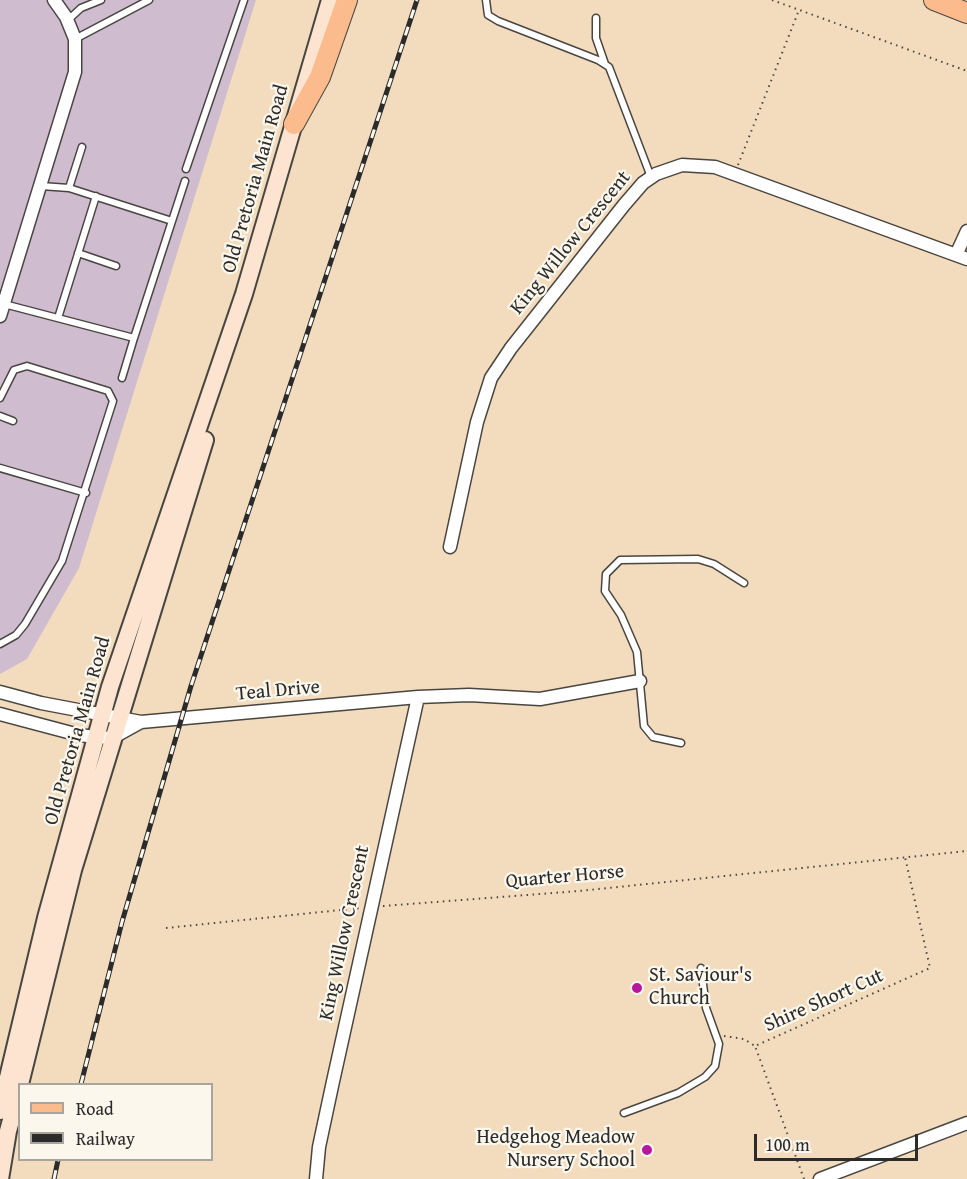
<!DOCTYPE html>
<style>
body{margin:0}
#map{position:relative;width:967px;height:1179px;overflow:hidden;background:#f3dcbd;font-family:"Gentium Book Plus",serif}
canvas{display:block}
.legend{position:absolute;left:18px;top:1083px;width:195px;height:78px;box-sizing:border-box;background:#fbf7ec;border:2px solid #a8a59f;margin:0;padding:8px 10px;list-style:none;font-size:18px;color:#2b2b2b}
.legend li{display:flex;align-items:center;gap:12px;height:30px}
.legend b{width:30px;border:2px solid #a8a59f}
.scale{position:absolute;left:754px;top:1134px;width:164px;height:27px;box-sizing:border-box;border:3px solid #2b2b2b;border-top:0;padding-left:8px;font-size:18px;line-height:21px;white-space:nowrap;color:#2b2b2b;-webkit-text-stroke:4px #fbf7ec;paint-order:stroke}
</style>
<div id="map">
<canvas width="967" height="1179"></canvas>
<ul class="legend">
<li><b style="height:8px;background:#fbbb8d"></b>Road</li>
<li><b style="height:8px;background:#2b2b2b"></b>Railway</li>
</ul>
<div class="scale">100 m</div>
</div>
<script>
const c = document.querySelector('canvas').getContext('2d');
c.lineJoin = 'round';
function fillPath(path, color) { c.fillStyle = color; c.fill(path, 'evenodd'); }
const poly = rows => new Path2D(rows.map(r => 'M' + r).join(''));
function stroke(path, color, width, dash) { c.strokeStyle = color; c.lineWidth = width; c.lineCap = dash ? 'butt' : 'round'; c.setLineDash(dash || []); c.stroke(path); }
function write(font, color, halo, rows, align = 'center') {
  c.font = font + ' "Gentium Book Plus",serif'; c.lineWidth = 4.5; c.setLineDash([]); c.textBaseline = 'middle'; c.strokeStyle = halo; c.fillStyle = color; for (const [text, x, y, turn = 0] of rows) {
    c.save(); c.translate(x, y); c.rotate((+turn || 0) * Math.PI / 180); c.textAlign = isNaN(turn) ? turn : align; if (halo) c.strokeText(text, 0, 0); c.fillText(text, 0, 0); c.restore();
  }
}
fillPath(poly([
 [0,0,256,0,79,568,27,659,0,674]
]), '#cfbdcf');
const lane = poly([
 [486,0,488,15,498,21,598,60,609,67,651,177],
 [596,18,596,38,605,64],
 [68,20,81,8,101,0],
 [75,39,149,0],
 [186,169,244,0],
 [41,186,69,188,172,221],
 [69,188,82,147],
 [78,253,116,266],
 [4,304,134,338,122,378],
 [58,318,96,196],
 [134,338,185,181],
 [0,398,14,370,27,366,108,391,113,401,62,561,25,624,16,635,0,644],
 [0,416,13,421],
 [0,468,86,493],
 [681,743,653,737,644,726,637,652,621,615,605,591,606,574,620,560,698,559,714,564,744,583],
 [624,1113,678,1093,705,1077,715,1066,719,1044,706,1008,701,968]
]);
const street = poly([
 [956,255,967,231],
 [0,316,75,72,75,39,66,17,54,0],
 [450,547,477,422,491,378,511,348,624,205,643,183,656,174,682,165,715,167,967,259],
 [0,692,41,703,141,722,418,697,469,695,540,699,640,681],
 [0,714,79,735,96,737,112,738,141,722],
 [316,1179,319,1147,332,1086,418,697],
 [820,1179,967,1123]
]);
const secondary = poly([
 [20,1084,73,870,205,440],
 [0,1111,46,918,110,687,244,294,330,0],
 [0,1179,8,1131,20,1088]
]);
const primary = poly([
 [934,0,967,13],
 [294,124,320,77,347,0]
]);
stroke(lane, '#494641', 9);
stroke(street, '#494641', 15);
stroke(secondary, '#494641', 20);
stroke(primary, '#494641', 22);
stroke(poly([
 [772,0,967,71],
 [738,165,799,10],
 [383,906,579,891,967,851],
 [166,928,360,908],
 [724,1036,744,1039,755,1046],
 [804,1179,755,1046,930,968,905,857]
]), '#494641', 2, [1.5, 4.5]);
stroke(lane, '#fff', 6);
stroke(street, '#fff', 12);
stroke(secondary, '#fde4d1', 16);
stroke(primary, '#fbbb8d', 20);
const rail = poly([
 [81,1084,122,922,191,686,417,0],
 [54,1179,58,1160]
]);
stroke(rail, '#2b2b2b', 5);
stroke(rail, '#fbf7ec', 3, [9]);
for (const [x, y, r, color] of [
 [637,988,6,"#b5179e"],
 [647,1150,6,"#b5179e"]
]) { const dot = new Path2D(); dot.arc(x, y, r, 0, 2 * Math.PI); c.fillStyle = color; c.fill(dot); stroke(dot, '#fbf7ec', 2); }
write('20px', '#2b2b2b', '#fbf7ec', [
 ["Old Pretoria Main Road",256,179,-74],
 ["King Willow Crescent",571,243,-51],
 ["Teal Drive",278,691,-5],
 ["Old Pretoria Main Road",78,731,-74],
 ["Quarter Horse",565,877,-5],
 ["King Willow Crescent",345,933,-78],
 ["Shire Short Cut",824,1001,-24]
]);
write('20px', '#2b2b2b', '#fbf7ec', [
 ["St. Saviour's",649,976],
 ["Church",649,999],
 ["Hedgehog Meadow",635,1138,"right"],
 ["Nursery School",635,1161,"right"]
], 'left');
</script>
